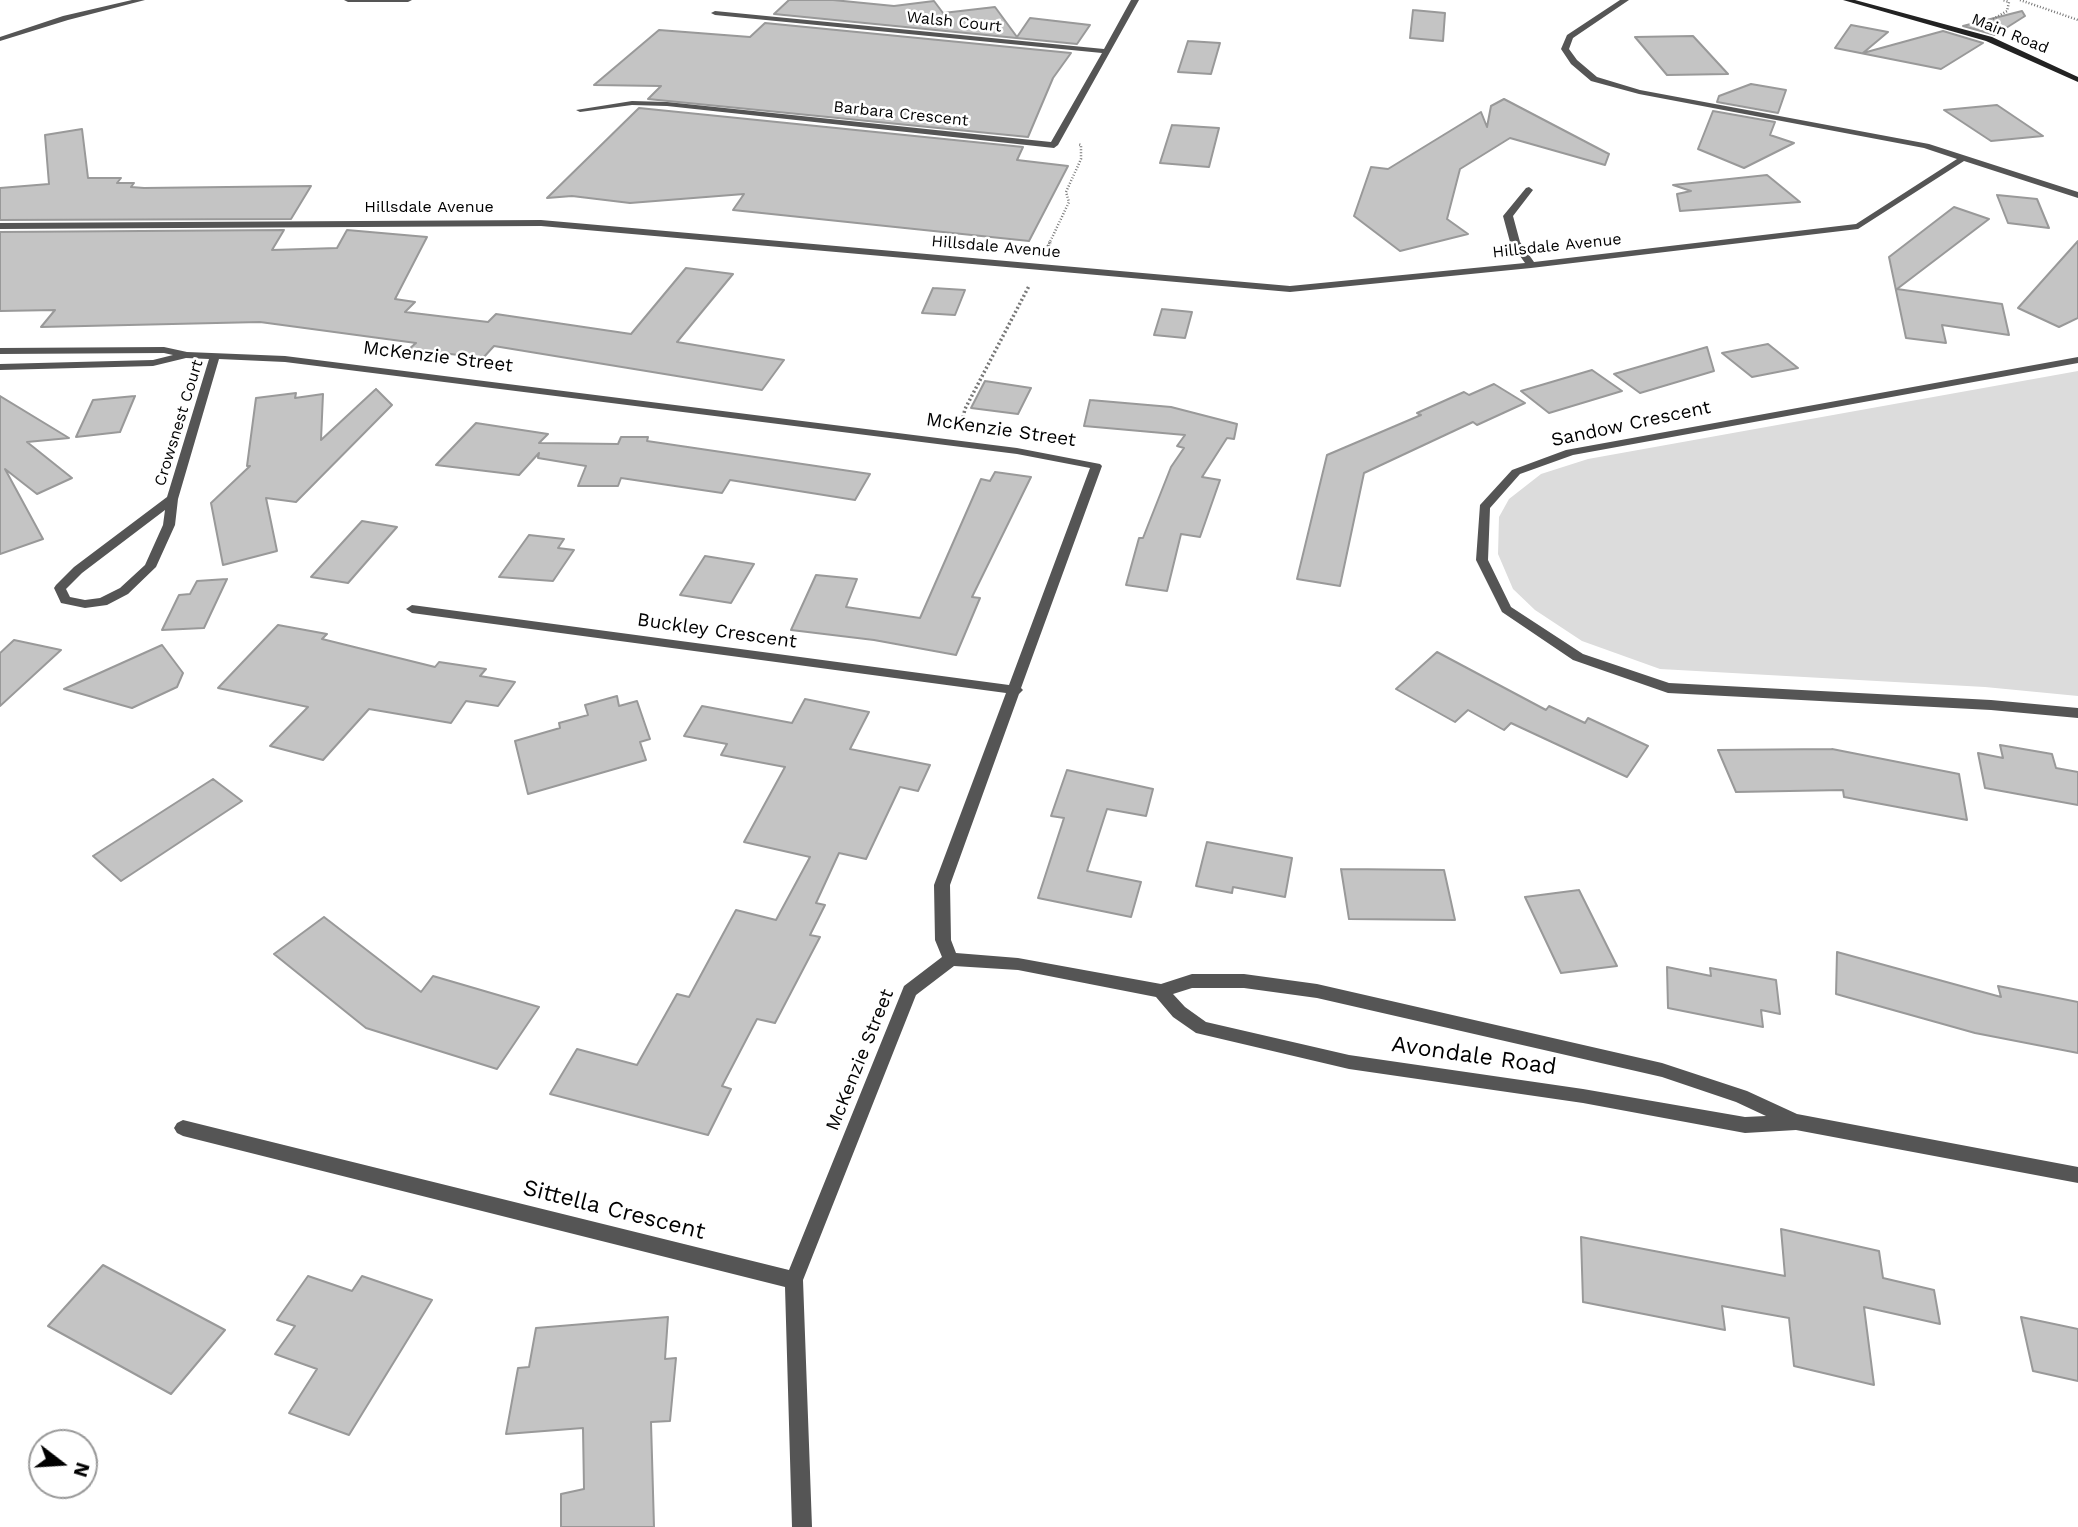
<!DOCTYPE html>
<style>
body{margin:0}
#map{position:relative;width:2078px;height:1527px;overflow:hidden;background:#fff;font-family:"Work Sans",sans-serif}
canvas{display:block}
.north{position:absolute;left:28px;top:1429px;width:70px;height:70px;box-sizing:border-box;background:#fff;border:2px solid #999;border-radius:50%;rotate:107deg;font-size:19px;font-weight:700;line-height:28px;text-align:center;color:#000}
.north::after{content:'';display:block;margin:auto;width:24px;height:32px;background:#000;clip-path:polygon(50% 0,100% 100%,50% 72%,0 100%)}
</style>
<div id="map">
<canvas width="2078" height="1527"></canvas>
<div class="north">N</div>
</div>
<script>
const c = document.querySelector('canvas').getContext('2d');
c.lineJoin = 'round';
function fillPath(path, color) { c.fillStyle = color; c.fill(path, 'evenodd'); }
const poly = rows => new Path2D(rows.map(r => 'M' + r).join(''));
function stroke(path, color, width, dash) { c.strokeStyle = color; c.lineWidth = width; c.lineCap = dash ? 'butt' : 'round'; c.setLineDash(dash || []); c.stroke(path); }
function write(font, color, halo, rows, align = 'center') {
  c.font = font + ' "Work Sans",sans-serif'; c.lineWidth = 5; c.setLineDash([]); c.textBaseline = 'middle'; c.strokeStyle = halo; c.fillStyle = color; for (const [text, x, y, turn = 0] of rows) {
    c.save(); c.translate(x, y); c.rotate((+turn || 0) * Math.PI / 180); c.textAlign = isNaN(turn) ? turn : align; if (halo) c.strokeText(text, 0, 0); c.fillText(text, 0, 0); c.restore();
  }
}
fillPath(poly([
 [2078,371,2078,696,1985,687,1660,669,1582,641,1535,610,1513,589,1498,554,1499,517,1509,499,1541,474,1588,459]
]), '#dcdcdc');
const building = poly([
 [789,0,833,0,894,6,934,1,943,13,995,7,1017,37,1030,18,1090,25,1077,44,774,14,789,0],
 [1413,10,1445,13,1443,41,1410,38,1413,10],
 [2022,11,2025,16,1995,35,1963,26,2022,11],
 [765,23,1071,53,1053,78,1028,137,648,99,661,86,594,85,659,30,750,37,765,23],
 [1851,25,1888,32,1863,53,1943,31,1983,43,1941,69,1835,48,1851,25],
 [1693,36,1728,74,1667,75,1635,37,1693,36],
 [1188,41,1220,43,1211,74,1178,72,1188,41],
 [1751,84,1786,90,1778,113,1717,102,1719,96,1751,84],
 [1504,99,1609,154,1605,165,1510,138,1460,169,1447,219,1468,234,1400,251,1354,216,1371,167,1388,169,1481,112,1487,127,1491,106,1504,99],
 [1997,105,2043,136,1991,141,1944,110,1997,105],
 [639,108,1023,147,1017,160,1068,166,1029,241,733,210,744,194,630,203,572,196,547,198,639,108],
 [1713,111,1775,122,1770,135,1794,143,1744,168,1698,149,1713,111],
 [1172,125,1219,128,1209,167,1160,163,1172,125],
 [82,129,88,178,121,178,117,183,134,183,131,187,144,188,311,186,291,219,0,220,0,188,49,184,45,135,82,129],
 [1767,175,1800,202,1680,211,1677,194,1691,191,1673,185,1767,175],
 [1997,195,2037,199,2049,228,2008,223,1997,195],
 [1954,207,1989,219,1897,289,2002,304,2009,335,1942,325,1946,343,1906,338,1889,257,1954,207],
 [284,230,272,250,337,248,347,230,427,237,395,299,415,302,405,312,488,322,496,314,631,334,686,268,733,274,677,342,784,360,762,390,494,346,483,358,409,349,416,343,260,322,41,327,55,310,0,311,0,232,284,230],
 [2078,241,2078,318,2059,327,2018,308,2078,241],
 [933,288,965,290,955,315,922,313,933,288],
 [1162,309,1192,312,1185,338,1154,335,1162,309],
 [1768,344,1798,368,1752,377,1722,353,1768,344],
 [1707,347,1714,371,1640,393,1614,374,1707,347],
 [1592,370,1622,391,1549,413,1521,391,1592,370],
 [985,381,1031,388,1018,414,971,408,985,381],
 [1494,384,1525,403,1477,425,1473,422,1364,473,1340,586,1297,579,1327,455,1421,415,1417,413,1464,392,1469,395,1494,384],
 [376,389,392,405,296,502,266,498,277,551,223,565,211,503,250,466,247,466,256,398,296,393,295,398,323,394,321,440,376,389],
 [0,396,69,438,27,442,72,478,37,494,5,469,43,539,0,554,0,396],
 [135,396,120,432,76,437,93,400,135,396],
 [1090,400,1171,407,1237,424,1234,439,1227,438,1202,477,1220,480,1200,537,1181,534,1167,591,1126,585,1139,538,1143,538,1171,467,1184,448,1177,446,1185,435,1084,426,1090,400],
 [476,423,548,434,539,443,618,444,621,437,648,437,647,441,870,474,855,500,730,480,722,493,621,478,618,486,578,486,586,466,538,458,539,453,519,475,436,465,476,423],
 [995,472,1031,477,972,597,980,598,956,655,874,640,791,630,816,575,857,579,846,607,920,618,981,479,990,481,995,472],
 [362,521,397,527,348,583,311,577,362,521],
 [529,535,564,539,558,548,574,550,553,581,499,577,529,535],
 [705,556,754,564,731,603,680,595,705,556],
 [227,579,204,628,162,630,179,595,190,594,197,581,227,579],
 [278,625,327,634,322,639,435,667,439,662,486,669,480,676,515,682,498,706,466,701,451,723,369,709,323,760,270,746,308,707,218,688,278,625],
 [14,640,61,650,0,706,0,653,14,640],
 [162,645,183,673,177,687,132,708,64,689,162,645],
 [1437,652,1546,710,1549,706,1585,723,1588,718,1648,746,1627,777,1511,723,1504,730,1468,710,1455,722,1396,689,1437,652],
 [617,696,619,706,637,701,650,739,640,742,646,760,528,794,515,741,560,728,559,723,588,715,585,705,617,696],
 [805,699,869,712,850,749,930,765,918,791,900,787,866,859,839,853,816,903,825,905,810,935,820,937,775,1023,757,1019,722,1086,731,1089,708,1135,550,1094,577,1049,637,1065,677,994,689,997,736,910,776,920,810,857,744,842,785,767,721,755,727,744,684,736,702,706,792,723,805,699],
 [2000,745,2052,754,2056,768,2078,772,2078,805,1985,788,1978,753,2003,758,2000,745],
 [1832,749,1959,774,1967,820,1844,797,1843,790,1736,792,1718,750,1832,749],
 [1067,770,1153,789,1146,816,1107,809,1087,871,1141,882,1131,917,1038,898,1064,818,1051,816,1067,770],
 [213,779,242,801,121,881,93,856,213,779],
 [1207,842,1292,858,1285,897,1233,887,1232,893,1196,886,1207,842],
 [1341,869,1444,870,1455,920,1349,919,1341,869],
 [1579,890,1617,966,1561,973,1525,897,1579,890],
 [324,917,421,992,433,976,539,1007,497,1069,366,1028,274,954,324,917],
 [1837,952,2001,997,1998,986,2078,1002,2078,1053,1975,1033,1836,994,1837,952],
 [1667,967,1711,976,1710,968,1776,980,1780,1014,1761,1010,1763,1027,1668,1008,1667,967],
 [1781,1229,1879,1251,1883,1278,1934,1290,1940,1324,1864,1307,1874,1385,1794,1366,1789,1318,1722,1306,1725,1330,1583,1302,1581,1237,1785,1276,1781,1229],
 [103,1265,225,1330,171,1394,48,1326,103,1265],
 [308,1276,352,1291,362,1276,432,1300,349,1435,289,1413,317,1369,275,1354,295,1326,277,1320,308,1276],
 [668,1317,665,1359,676,1358,670,1421,651,1422,654,1527,561,1527,561,1494,584,1489,583,1428,506,1434,518,1368,529,1367,536,1328,668,1317],
 [2021,1317,2078,1329,2078,1381,2033,1371,2021,1317]
]);
fillPath(building, '#c4c4c4');
stroke(building, '#999', 2);
stroke(poly([
 [2020,0,2078,20],
 [1993,19,2007,11,2009,2,2003,0],
 [1049,244,1069,202,1066,192,1081,159,1081,145,1078,144]
]), '#777', 2.5, [1, 2]);
stroke(poly([
 [1048,247,1050,242],
 [961,426,965,409,1029,286]
]), '#777', 3.5, [2, 2.5]);
fillPath(poly([
 [132,0,145,0,68,20,0,41,0,37,63,16,132,0],
 [344,0,412,0,408,2,348,2,344,0],
 [1131,0,1139,0,1058,145,1054,148,667,106,632,105,580,112,576,110,632,101,667,102,1051,142,1102,53,715,15,711,13,715,11,1104,49,1131,0],
 [1620,0,1629,0,1573,38,1569,49,1577,60,1597,77,1640,90,1929,144,2078,192,2078,198,1964,161,1858,229,1531,268,1290,292,541,226,0,229,0,223,541,220,1290,286,1525,263,1510,242,1503,216,1526,188,1529,187,1533,190,1513,216,1520,242,1534,262,1856,224,1957,159,1924,148,1639,94,1591,81,1571,64,1561,49,1567,35,1620,0],
 [164,347,187,352,285,356,1017,448,1100,464,1102,466,1021,688,1023,690,1019,694,950,885,951,940,956,953,1018,958,1161,984,1192,974,1244,974,1317,984,1662,1063,1747,1091,1797,1114,2078,1167,2078,1183,1796,1130,1745,1133,1583,1103,1349,1069,1196,1033,1173,1017,1156,997,1018,970,954,966,916,995,803,1280,812,1527,792,1527,785,1287,183,1136,177,1133,174,1128,177,1123,183,1120,789,1270,902,991,904,986,942,957,935,940,934,885,1006,693,412,613,406,609,412,605,1009,685,1090,468,1017,454,285,362,219,359,178,499,175,525,156,567,128,594,107,605,85,608,61,603,54,588,56,585,74,567,167,497,209,359,186,358,153,366,0,370,0,364,153,360,173,355,164,353,0,354,0,348,164,347],
 [165,510,163,525,145,565,120,588,100,598,85,600,70,597,66,589,82,573,165,510],
 [1192,988,1244,988,1317,998,1662,1077,1736,1102,1766,1116,1745,1117,1583,1089,1349,1055,1206,1022,1185,1007,1173,994,1192,988],
 [2078,357,2078,363,1573,455,1520,474,1490,508,1488,560,1511,607,1583,654,1669,683,1991,700,2078,708,2078,718,1991,710,1668,693,1573,660,1502,612,1476,560,1480,505,1512,470,1566,450,2078,357]
]), '#555');
fillPath(poly([
 [1843,0,1855,0,1992,37,2078,77,2078,82,1986,41,1843,0]
]), '#222');
write('16px', '#000', '#fff', [
 ["Walsh Court",954,22,6],
 ["Main Road",2010,34,22],
 ["Barbara Crescent",901,114,6],
 ["Hillsdale Avenue",429,207],
 ["Hillsdale Avenue",1557,246,-6],
 ["Hillsdale Avenue",996,247,5],
 ["Crowsnest Court",179,423,-73]
]);
write('19px', '#000', '#fff', [
 ["McKenzie Street",438,357,7],
 ["Sandow Crescent",1631,424,-12],
 ["McKenzie Street",1001,430,8],
 ["Buckley Crescent",717,631,8],
 ["McKenzie Street",860,1060,-68]
]);
write('23px', '#000', '#fff', [
 ["Avondale Road",1474,1056,8],
 ["Sittella Crescent",614,1210,14]
]);
</script>
